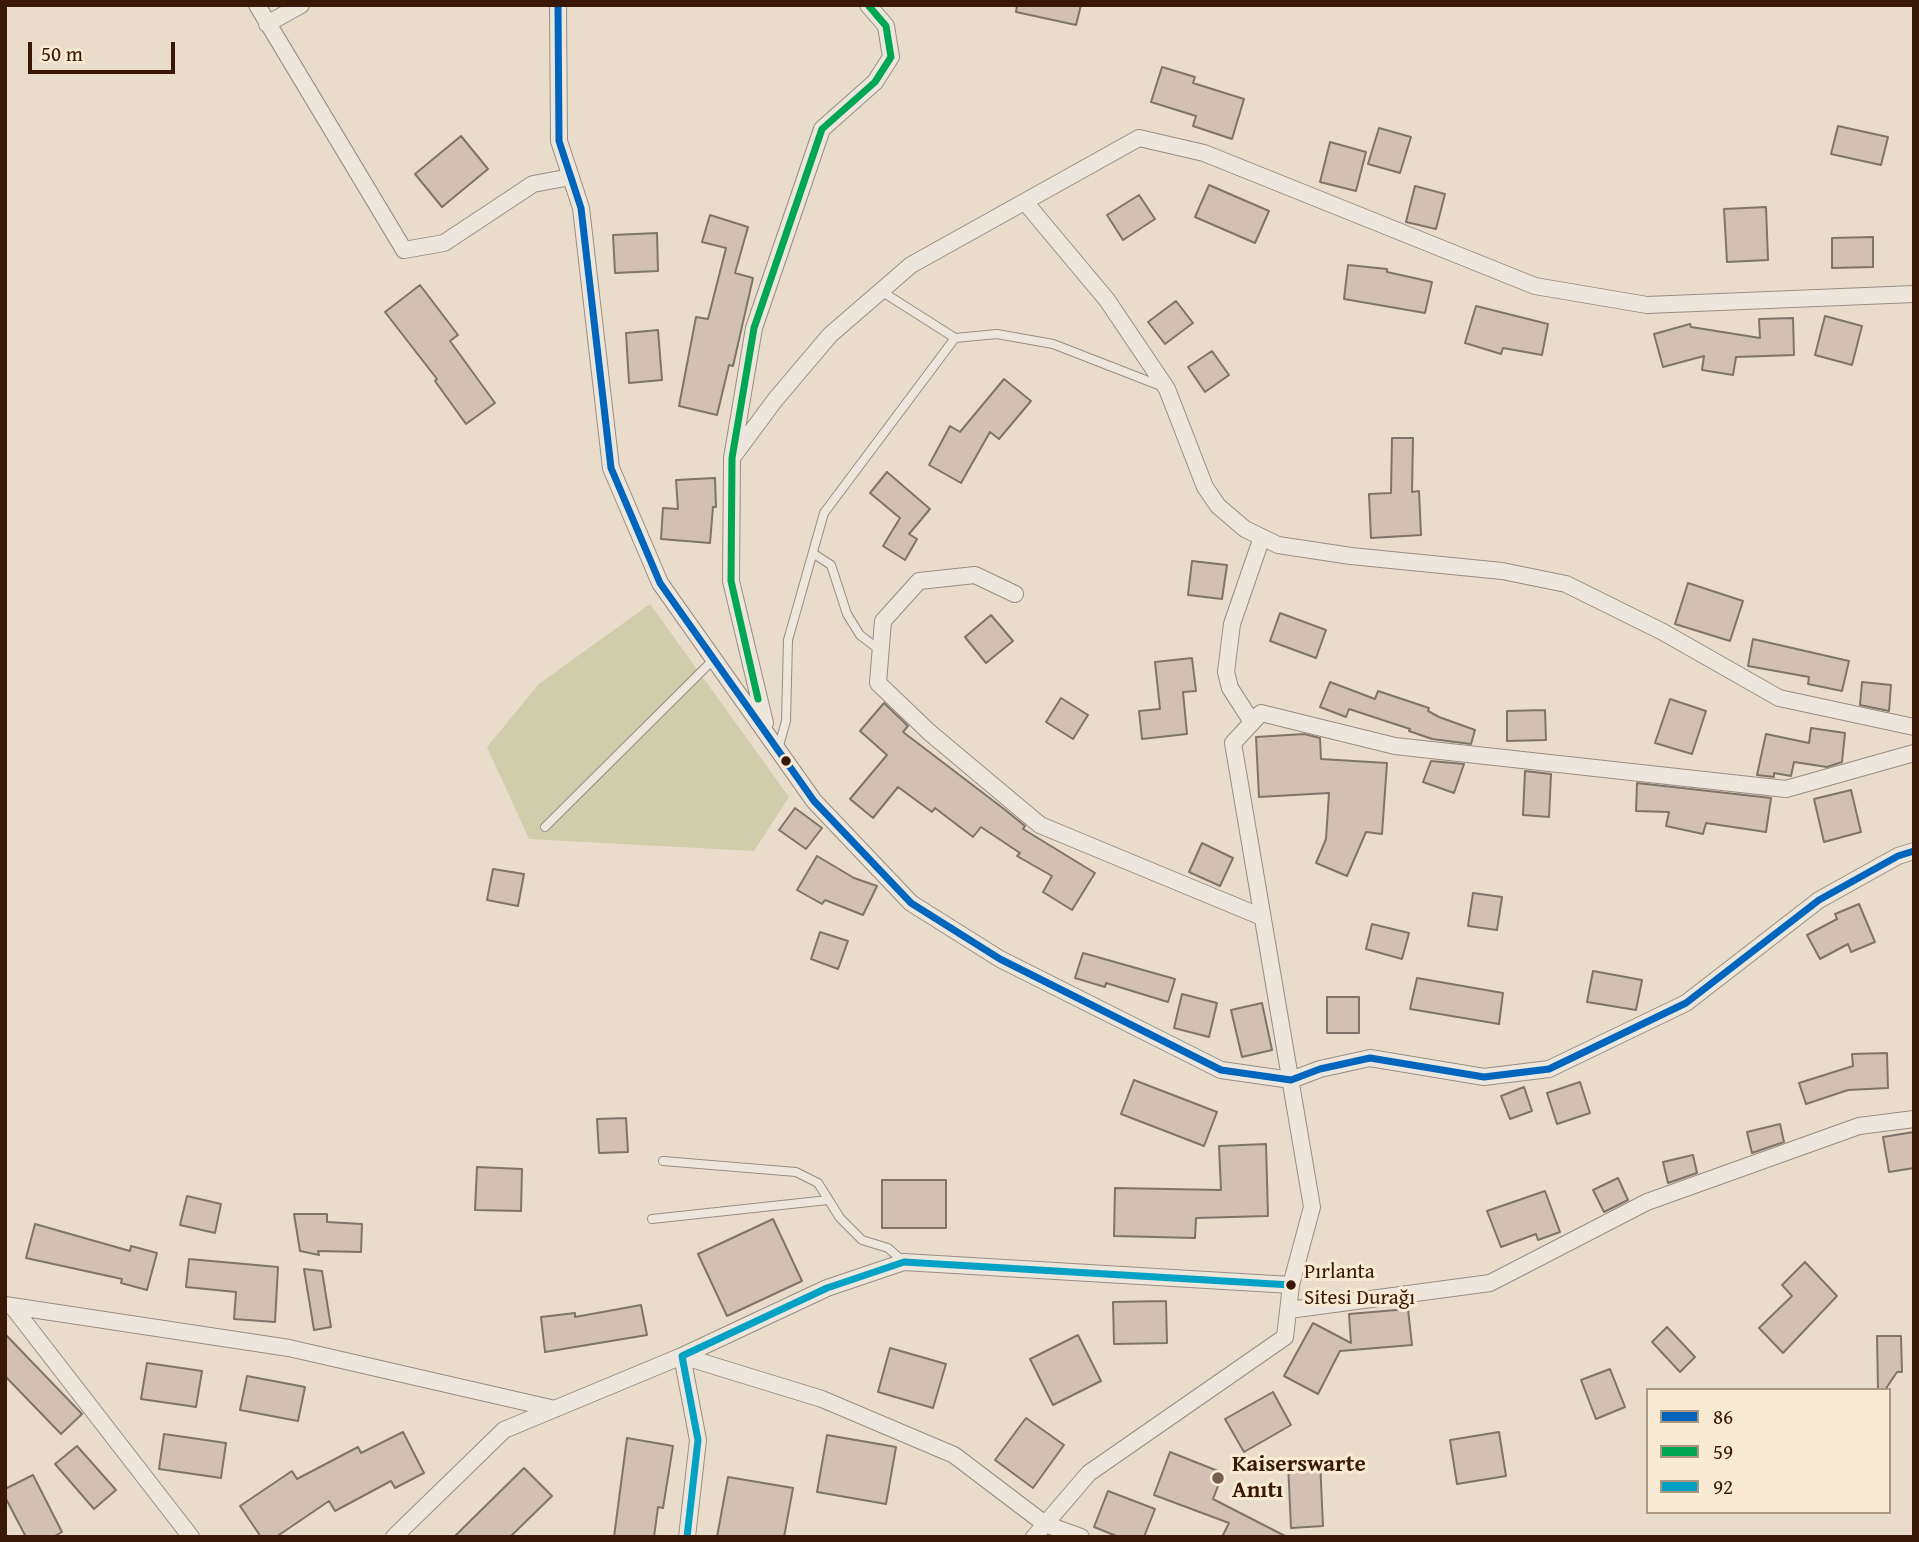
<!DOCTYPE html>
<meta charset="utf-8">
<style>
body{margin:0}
#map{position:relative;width:1919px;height:1542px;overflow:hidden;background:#e9dcca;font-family:"Gentium Book Plus",serif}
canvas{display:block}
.frame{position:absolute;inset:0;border:7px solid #391808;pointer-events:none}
.legend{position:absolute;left:1646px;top:1388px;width:245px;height:126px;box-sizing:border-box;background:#f9ead4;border:2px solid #ac9682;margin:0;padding:9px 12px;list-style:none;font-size:21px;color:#391808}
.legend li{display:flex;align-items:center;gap:14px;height:35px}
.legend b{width:35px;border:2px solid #ac9682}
.scale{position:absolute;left:28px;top:42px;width:147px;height:32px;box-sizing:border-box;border:4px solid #391808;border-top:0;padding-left:9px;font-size:21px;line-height:24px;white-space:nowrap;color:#391808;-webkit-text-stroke:5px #f9ead4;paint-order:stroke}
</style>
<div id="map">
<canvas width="1919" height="1542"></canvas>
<div class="frame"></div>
<ul class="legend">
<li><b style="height:9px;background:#0065bd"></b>86</li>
<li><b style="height:9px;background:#00a651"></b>59</li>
<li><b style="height:9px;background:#03a2c4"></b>92</li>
</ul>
<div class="scale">50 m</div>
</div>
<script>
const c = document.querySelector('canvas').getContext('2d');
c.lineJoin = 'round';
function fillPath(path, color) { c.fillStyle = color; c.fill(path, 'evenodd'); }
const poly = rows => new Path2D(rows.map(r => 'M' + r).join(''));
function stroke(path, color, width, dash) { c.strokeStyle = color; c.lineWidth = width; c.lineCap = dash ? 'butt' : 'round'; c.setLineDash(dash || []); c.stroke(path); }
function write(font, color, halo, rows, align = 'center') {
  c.font = font + ' "Gentium Book Plus",serif'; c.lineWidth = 6; c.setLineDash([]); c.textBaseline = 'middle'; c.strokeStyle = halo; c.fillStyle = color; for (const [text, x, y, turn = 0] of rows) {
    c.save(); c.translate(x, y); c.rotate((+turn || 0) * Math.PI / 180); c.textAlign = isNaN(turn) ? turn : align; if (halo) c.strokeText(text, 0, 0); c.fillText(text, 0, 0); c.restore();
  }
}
fillPath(poly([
 [650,604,789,797,754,851,529,839,487,747,539,684]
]), '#d0cdab');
const building = poly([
 [1017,5,1081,5,1076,25,1016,12,1017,5],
 [1162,67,1195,77,1193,83,1244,99,1232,139,1193,126,1196,116,1151,102,1162,67],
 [1838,126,1888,137,1881,165,1831,154,1838,126],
 [1379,128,1411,137,1400,173,1368,164,1379,128],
 [461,136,488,169,442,207,415,174,461,136],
 [1330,142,1366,152,1356,191,1320,182,1330,142],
 [1209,185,1269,211,1255,243,1195,217,1209,185],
 [1415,186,1445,194,1436,229,1406,222,1415,186],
 [1139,195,1155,219,1123,240,1107,215,1139,195],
 [1766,207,1768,260,1727,262,1724,209,1766,207],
 [710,215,748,227,735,273,753,278,733,366,729,365,717,415,679,406,696,317,708,319,726,248,702,242,710,215],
 [657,233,658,271,615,273,613,235,657,233],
 [1873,237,1873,267,1832,268,1832,238,1873,237],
 [1348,265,1387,269,1387,272,1432,282,1425,313,1344,299,1348,265],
 [420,285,458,335,450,341,495,403,466,424,435,381,437,379,385,312,420,285],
 [1176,301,1193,323,1165,344,1148,322,1176,301],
 [1476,306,1548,324,1542,355,1503,348,1501,354,1465,343,1476,306],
 [1825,316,1862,326,1852,365,1815,355,1825,316],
 [1793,318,1794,355,1736,357,1733,375,1702,370,1704,356,1663,367,1654,334,1690,324,1691,327,1760,338,1759,319,1793,318],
 [658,330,662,380,629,383,626,333,658,330],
 [1212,351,1229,375,1205,392,1188,367,1212,351],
 [1004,379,1031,401,999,439,990,432,961,483,929,465,950,426,960,432,1004,379],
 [1392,438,1413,438,1412,492,1419,491,1421,535,1371,538,1369,494,1391,493,1392,438],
 [887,472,930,509,909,534,917,539,905,560,883,546,900,518,870,493,887,472],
 [715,478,716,507,713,507,710,543,661,539,663,508,678,509,676,480,715,478],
 [1192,561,1227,565,1222,599,1188,595,1192,561],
 [1688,583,1743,601,1730,641,1675,624,1688,583],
 [1280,613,1326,630,1316,658,1270,641,1280,613],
 [991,615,1013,641,986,663,965,637,991,615],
 [1753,639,1849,661,1842,691,1808,684,1809,677,1748,666,1753,639],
 [1192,658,1196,691,1183,692,1187,734,1142,739,1139,711,1160,709,1155,662,1192,658],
 [1330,682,1375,699,1378,691,1429,708,1428,711,1439,717,1475,730,1471,744,1432,739,1409,731,1410,729,1349,709,1346,717,1320,707,1330,682],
 [1862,682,1891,685,1889,711,1860,705,1862,682],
 [1061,698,1088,715,1073,739,1046,722,1061,698],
 [1670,699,1706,711,1692,754,1655,743,1670,699],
 [884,703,908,726,903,732,1004,809,1025,826,1023,829,1095,873,1072,910,1043,892,1052,876,1017,856,1020,853,981,827,973,837,935,808,932,812,898,787,873,818,850,799,887,755,860,731,884,703],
 [1545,710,1546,740,1507,741,1507,711,1545,710],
 [1811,728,1845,733,1842,762,1827,767,1794,762,1791,776,1774,773,1774,777,1757,775,1766,734,1809,743,1811,728],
 [1304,734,1320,738,1321,759,1387,763,1382,834,1366,832,1347,876,1316,863,1326,839,1329,793,1259,797,1256,737,1304,734],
 [1431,761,1464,764,1454,793,1423,782,1431,761],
 [1525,771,1551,774,1549,817,1523,815,1525,771],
 [1637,783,1771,798,1766,832,1706,823,1703,834,1666,826,1669,812,1636,811,1637,783],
 [1851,790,1861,832,1824,842,1814,799,1851,790],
 [795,808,822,828,806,849,779,830,795,808],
 [1202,843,1233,858,1220,886,1189,872,1202,843],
 [817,856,854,878,877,886,863,915,825,900,822,904,797,890,817,856],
 [493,869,524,874,518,906,487,900,493,869],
 [1473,893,1502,897,1497,930,1468,926,1473,893],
 [1859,904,1875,942,1851,952,1848,944,1820,959,1807,935,1837,919,1835,914,1859,904],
 [1372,924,1409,933,1402,959,1366,949,1372,924],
 [820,932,848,941,838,969,811,959,820,932],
 [1083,953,1175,979,1168,1002,1106,983,1105,987,1075,978,1083,953],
 [1593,971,1642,980,1636,1010,1587,1002,1593,971],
 [1417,978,1503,993,1499,1024,1410,1009,1417,978],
 [1182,994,1217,1003,1209,1037,1174,1028,1182,994],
 [1327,997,1359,997,1359,1033,1327,1033,1327,997],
 [1262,1003,1272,1050,1242,1057,1231,1010,1262,1003],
 [1887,1053,1888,1088,1848,1090,1806,1104,1799,1083,1853,1066,1852,1054,1887,1053],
 [1134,1080,1217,1112,1204,1146,1121,1114,1134,1080],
 [1580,1082,1590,1113,1557,1124,1547,1093,1580,1082],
 [1524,1087,1532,1111,1510,1119,1501,1096,1524,1087],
 [626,1118,628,1152,599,1153,597,1119,626,1118],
 [1780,1124,1784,1142,1752,1153,1747,1132,1780,1124],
 [1914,1132,1914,1168,1889,1172,1883,1137,1914,1132],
 [1266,1144,1268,1216,1196,1218,1195,1238,1114,1236,1115,1188,1221,1190,1219,1146,1266,1144],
 [1693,1155,1697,1173,1668,1183,1663,1162,1693,1155],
 [477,1167,522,1169,521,1211,475,1210,477,1167],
 [1618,1178,1628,1200,1604,1212,1593,1190,1618,1178],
 [882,1180,946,1180,946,1228,882,1228,882,1180],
 [1545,1191,1560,1232,1538,1240,1536,1234,1501,1247,1487,1211,1545,1191],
 [187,1196,221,1204,215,1233,180,1225,187,1196],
 [294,1214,327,1214,327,1222,362,1224,361,1252,318,1251,319,1255,300,1251,294,1214],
 [773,1219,802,1281,727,1316,698,1254,773,1219],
 [35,1224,130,1251,131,1246,157,1253,147,1290,121,1283,122,1279,26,1258,35,1224],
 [189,1259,278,1267,275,1322,234,1319,236,1292,186,1287,189,1259],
 [1805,1262,1837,1296,1783,1353,1759,1328,1792,1296,1782,1285,1805,1262],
 [304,1269,322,1271,331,1327,314,1330,304,1269],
 [1166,1301,1167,1343,1114,1344,1113,1302,1166,1301],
 [641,1305,647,1335,545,1352,541,1317,575,1313,575,1317,641,1305],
 [1408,1309,1412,1345,1340,1351,1318,1394,1284,1376,1313,1323,1351,1343,1349,1314,1408,1309],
 [1667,1327,1695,1357,1680,1372,1652,1342,1667,1327],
 [5,1334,82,1414,61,1434,5,1376,5,1334],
 [1078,1335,1101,1381,1053,1405,1030,1359,1078,1335],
 [1877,1336,1901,1336,1902,1372,1897,1372,1885,1390,1878,1390,1877,1336],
 [890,1348,946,1364,933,1408,878,1392,890,1348],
 [147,1363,202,1371,196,1407,141,1399,147,1363],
 [1610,1369,1625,1407,1596,1419,1581,1380,1610,1369],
 [247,1376,305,1387,298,1421,240,1410,247,1376],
 [1273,1392,1291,1425,1244,1452,1225,1419,1273,1392],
 [1026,1418,1064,1445,1033,1488,995,1460,1026,1418],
 [403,1432,424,1473,395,1488,391,1481,335,1511,329,1501,276,1537,261,1537,240,1506,292,1471,297,1479,358,1447,361,1453,403,1432],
 [1499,1432,1506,1476,1457,1484,1450,1440,1499,1432],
 [164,1434,226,1443,221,1478,159,1469,164,1434],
 [827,1435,896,1447,886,1504,817,1492,827,1435],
 [627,1438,673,1446,663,1508,658,1507,654,1537,614,1537,627,1438],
 [77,1446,116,1490,94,1509,55,1464,77,1446],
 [1170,1452,1223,1473,1213,1499,1287,1537,1222,1537,1229,1523,1154,1495,1170,1452],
 [1320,1461,1323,1526,1291,1528,1288,1463,1320,1461],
 [524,1468,552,1496,510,1537,454,1537,524,1468],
 [33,1475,62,1532,53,1537,26,1537,5,1497,5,1489,33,1475],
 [728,1477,793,1488,784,1537,717,1537,728,1477],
 [1108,1491,1155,1509,1144,1537,1119,1537,1094,1527,1108,1491]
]);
fillPath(building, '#d2c0b3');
stroke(building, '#7f7468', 2);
const lane = poly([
 [881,291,955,338,997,334,1053,344,1161,386],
 [814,554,831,565,847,614,860,635,881,651],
 [778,749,786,721,788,640,824,513,955,338],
 [545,827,714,659],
 [663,1161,796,1172,818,1183,840,1218,862,1240,888,1248,904,1262],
 [652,1219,828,1200]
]);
const street = poly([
 [257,5,404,250,444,243,533,184,571,177],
 [558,5,559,141,581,208,611,468,660,583,814,801,911,903,1000,959,1221,1070,1291,1080,1320,1069,1370,1058,1484,1077,1549,1069,1686,1003,1819,900,1898,856,1914,851],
 [267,24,301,5],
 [1025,202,1107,300,1167,389,1205,487,1218,506,1245,529,1278,545,1351,556,1502,571,1566,584,1663,632,1779,698,1914,727],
 [732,458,775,400,830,335,911,265,1139,138,1204,153,1535,286,1647,305,1914,294],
 [1015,594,975,575,919,581,883,621,878,683,929,732,1040,825,1262,917],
 [1252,722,1230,688,1226,672,1232,624,1262,537],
 [765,723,731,581,732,458,754,328,822,129,875,82,891,57,886,26,868,5],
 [5,1305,289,1348,555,1409],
 [12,1306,191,1537],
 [1289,1310,1490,1283,1647,1202,1859,1126,1914,1119],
 [394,1537,504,1430,682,1356,822,1399,954,1455,1045,1524,1081,1537],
 [687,1537,698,1440,682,1356,827,1288,904,1262,1291,1285],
 [1034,1537,1089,1473,1285,1337,1291,1285,1312,1207,1233,743,1261,713,1395,746,1786,789,1914,753]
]);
stroke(lane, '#998d81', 10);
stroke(street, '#998d81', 18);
stroke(lane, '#ece6dd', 8);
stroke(street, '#ece6dd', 16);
stroke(poly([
 [558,5,559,141,581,208,611,468,660,583,814,801,911,903,1000,959,1221,1070,1291,1080,1320,1069,1370,1058,1484,1077,1549,1069,1686,1003,1819,900,1898,856,1914,851]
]), '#0065bd', 7);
stroke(poly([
 [758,699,731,581,732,458,754,328,822,129,875,82,891,57,886,26,868,5]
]), '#00a651', 7);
stroke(poly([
 [687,1537,698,1440,682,1356,827,1288,904,1262,1291,1285]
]), '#03a2c4', 7);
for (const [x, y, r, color] of [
 [786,761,6,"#391808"],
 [1291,1285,6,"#391808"],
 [1218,1478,7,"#775d4c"]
]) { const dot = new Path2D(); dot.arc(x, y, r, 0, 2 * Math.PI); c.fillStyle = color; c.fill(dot); stroke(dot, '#f9ead4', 2.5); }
write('21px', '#391808', '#f9ead4', [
 ["Pırlanta",1304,1273],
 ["Sitesi Durağı",1304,1299]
], 'left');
write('bold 23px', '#391808', '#f9ead4', [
 ["Kaiserswarte",1232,1465],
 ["Anıtı",1232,1491]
], 'left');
</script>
